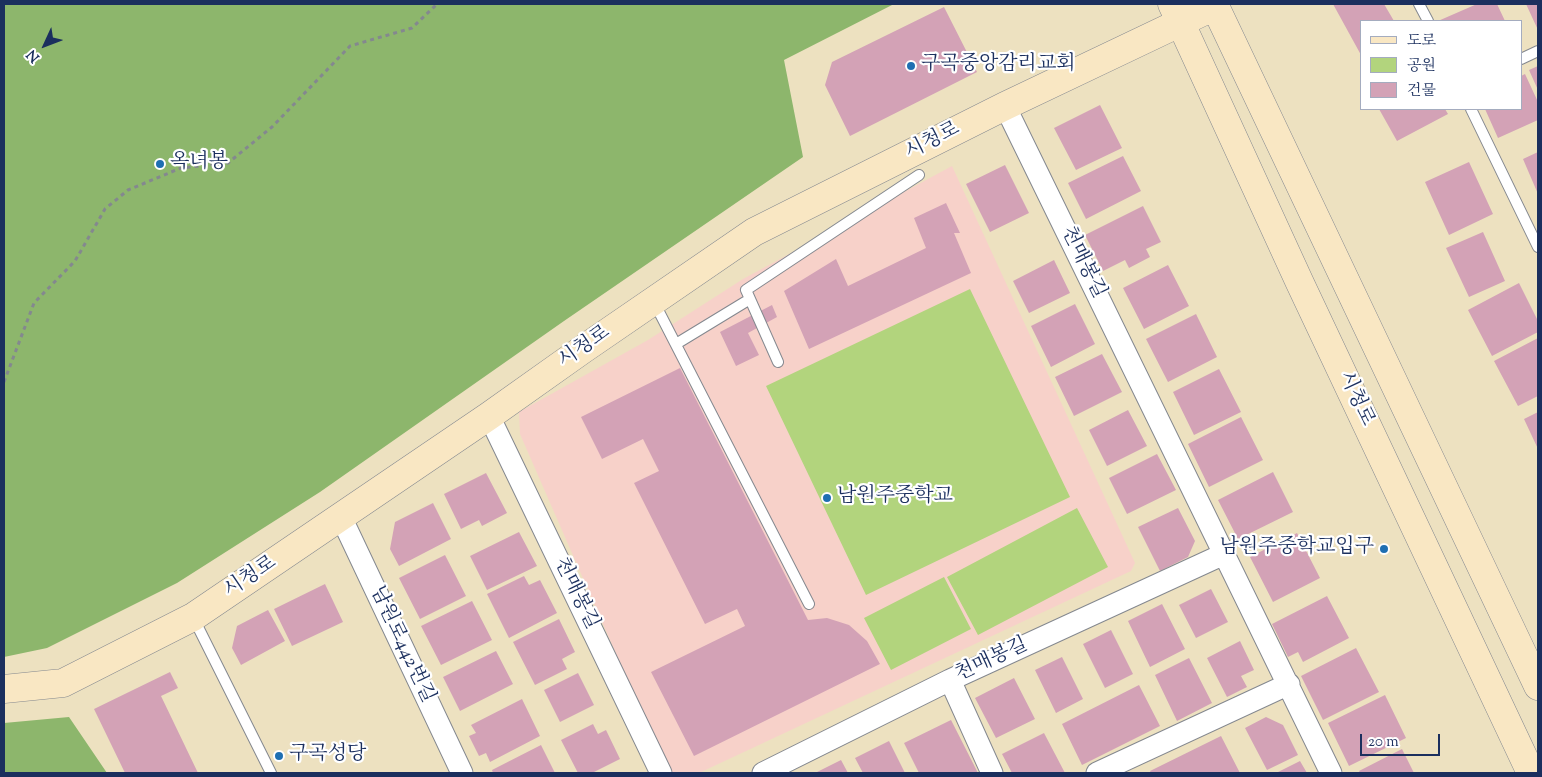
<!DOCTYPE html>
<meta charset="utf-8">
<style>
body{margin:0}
#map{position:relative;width:1542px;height:777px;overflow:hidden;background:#ede1c0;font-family:"Sorts Mill Goudy","Noto Serif KR",serif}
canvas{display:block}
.frame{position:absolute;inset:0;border:5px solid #1b2f5e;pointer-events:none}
.legend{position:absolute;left:1360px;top:20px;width:162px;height:90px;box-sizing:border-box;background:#fff;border:1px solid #a4acbf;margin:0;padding:6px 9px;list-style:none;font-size:15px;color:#1b2f5e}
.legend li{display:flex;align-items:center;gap:10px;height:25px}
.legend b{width:25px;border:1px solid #a4acbf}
.north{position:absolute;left:20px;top:20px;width:50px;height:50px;-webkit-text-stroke:4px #fff;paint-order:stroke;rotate:227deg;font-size:14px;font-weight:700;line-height:20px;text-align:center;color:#1b2f5e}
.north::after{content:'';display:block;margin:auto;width:18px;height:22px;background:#1b2f5e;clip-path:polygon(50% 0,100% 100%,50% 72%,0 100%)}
.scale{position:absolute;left:1360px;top:734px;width:80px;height:22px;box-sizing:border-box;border:2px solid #1b2f5e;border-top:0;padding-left:6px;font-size:15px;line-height:18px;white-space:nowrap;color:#1b2f5e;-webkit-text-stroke:4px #fff;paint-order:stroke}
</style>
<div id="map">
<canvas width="1542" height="777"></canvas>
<div class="frame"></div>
<ul class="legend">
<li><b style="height:6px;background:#f9e7c3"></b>도로</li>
<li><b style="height:14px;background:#b2d47d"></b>공원</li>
<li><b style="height:14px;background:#d3a2b6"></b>건물</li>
</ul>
<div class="north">N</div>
<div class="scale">20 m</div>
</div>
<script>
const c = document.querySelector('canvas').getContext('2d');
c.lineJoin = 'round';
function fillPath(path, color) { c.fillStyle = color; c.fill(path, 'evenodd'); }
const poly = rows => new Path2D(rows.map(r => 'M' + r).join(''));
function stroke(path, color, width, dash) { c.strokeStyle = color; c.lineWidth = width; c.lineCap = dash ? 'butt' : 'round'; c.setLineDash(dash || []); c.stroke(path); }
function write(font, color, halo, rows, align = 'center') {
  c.font = font + ' "Sorts Mill Goudy","Noto Serif KR",serif'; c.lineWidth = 4.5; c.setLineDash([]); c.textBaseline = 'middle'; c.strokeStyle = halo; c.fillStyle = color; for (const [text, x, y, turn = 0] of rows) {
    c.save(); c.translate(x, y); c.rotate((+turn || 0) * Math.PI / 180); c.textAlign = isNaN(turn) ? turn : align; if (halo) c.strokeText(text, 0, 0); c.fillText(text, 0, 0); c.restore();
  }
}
fillPath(poly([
 [952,166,1135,563,1131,571,699,773,668,773,520,434,519,412,648,340,743,279]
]), '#f7d1c9');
fillPath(poly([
 [970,289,1070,497,866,595,766,386],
 [1077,508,1108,567,978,635,947,577],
 [944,577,971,629,891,670,864,618]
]), '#b2d47d');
fillPath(poly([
 [4,4,894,4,784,60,803,157,564,321,320,492,177,583,47,648,4,657],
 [69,717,107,773,4,773,4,723]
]), '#8db66c');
fillPath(poly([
 [1333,4,1384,4,1394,21,1361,21,1361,55],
 [1477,4,1497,4,1505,21,1438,21],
 [1526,4,1538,4,1538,30],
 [944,7,977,72,850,136,825,85,832,62],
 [1538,66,1538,90,1529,70],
 [1525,74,1538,102,1538,120,1498,138,1485,109,1521,109,1521,76],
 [1100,105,1122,148,1076,170,1054,128],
 [1379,109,1445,109,1448,114,1397,141],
 [1538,152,1538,194,1523,159],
 [1123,156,1141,191,1086,219,1068,183],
 [1469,162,1493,214,1449,235,1425,182],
 [1005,165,1029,213,990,232,966,184],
 [946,203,960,233,954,233,971,273,809,349,784,291,836,259,848,286,926,248,914,218],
 [1143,206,1161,242,1146,249,1150,257,1129,268,1125,260,1103,271,1085,235],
 [1483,232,1505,281,1469,297,1446,248],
 [1054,260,1070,293,1029,313,1013,281],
 [1168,265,1189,306,1144,329,1123,288],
 [1519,283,1538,321,1538,332,1492,356,1468,310],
 [1075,304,1095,344,1051,367,1031,326],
 [772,305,777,317,748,333,759,355,736,366,720,332],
 [1196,314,1217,357,1168,382,1146,339],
 [1538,338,1538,396,1518,406,1494,361],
 [1102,354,1122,392,1074,416,1055,377],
 [680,368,808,620,827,618,849,625,867,641,880,664,694,756,651,672,745,626,737,609,705,624,634,483,659,471,643,439,602,459,581,417],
 [1219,369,1241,412,1194,435,1173,392],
 [1128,410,1147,446,1107,466,1089,430],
 [1538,412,1538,449,1524,419],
 [1241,417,1263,460,1209,487,1188,444],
 [1157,454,1176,490,1127,514,1109,478],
 [1273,472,1293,512,1238,539,1218,500],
 [486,473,507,513,482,526,479,520,461,529,444,494],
 [433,503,451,539,399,566,390,549,395,522],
 [1178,508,1195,541,1188,557,1160,571,1138,527],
 [519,532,537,566,487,590,470,556],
 [1297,533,1320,578,1273,602,1250,557],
 [445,555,466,596,420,619,399,578],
 [524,576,529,585,540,580,557,613,509,638,487,594],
 [325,584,343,622,292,646,274,609],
 [1211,589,1228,622,1196,638,1179,605],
 [1327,596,1349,638,1303,662,1298,652,1288,657,1272,624],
 [472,601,492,640,441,665,421,626],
 [1162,604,1185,649,1150,667,1128,621],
 [268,610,285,641,241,665,232,648,237,626],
 [559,619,575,652,562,659,567,669,535,685,513,642],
 [1111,630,1133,674,1105,688,1083,644],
 [1240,641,1254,670,1241,676,1247,687,1227,697,1207,658],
 [1356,648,1379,692,1323,720,1301,676],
 [496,651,513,684,460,711,443,677],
 [1062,657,1083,699,1056,713,1035,670],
 [1189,658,1212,703,1177,721,1155,675],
 [170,672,178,688,161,696,198,773,125,773,94,709],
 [578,673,594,705,560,722,544,690],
 [1014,678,1035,719,996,738,975,698],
 [1139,685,1160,726,1082,765,1062,724],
 [1385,695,1406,738,1349,766,1328,723],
 [522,699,540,736,490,762,486,753,479,756,469,736,476,733,471,725],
 [1266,717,1283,725,1298,755,1267,770,1245,728],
 [951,720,978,773,919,773,904,743],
 [593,724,598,734,606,730,620,759,592,773,578,773,561,740],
 [1044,733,1065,773,1012,773,1002,754],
 [1221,736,1240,773,1151,773,1150,771],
 [889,741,905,773,863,773,855,758],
 [541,745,555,773,493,773,492,770],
 [1402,749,1414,773,1360,773,1359,771],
 [841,760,848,773,815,773],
 [1300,761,1307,773,1276,773]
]), '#d3a2b6');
const lane = poly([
 [1419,4,1428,21],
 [1521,59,1538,51],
 [1471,109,1538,247],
 [750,299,746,290,919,175],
 [654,302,809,604],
 [676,344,750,299,778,362],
 [193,617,271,773]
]);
const street = poly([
 [489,416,661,773],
 [341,517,462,773],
 [1224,554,1331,773],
 [950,680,992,773],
 [763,773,950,680,1224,554,1005,106],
 [1097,773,1289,684]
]);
const secondary = poly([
 [1172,4,1299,281,1531,773],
 [1214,4,1538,686],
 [4,689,63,683,193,617,489,416,582,350,754,232,1005,106,1215,6]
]);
stroke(lane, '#84888f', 12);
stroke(street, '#84888f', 23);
stroke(secondary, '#84888f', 29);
stroke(poly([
 [4,382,34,303,75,261,105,209,128,190,181,168,228,163,272,127,350,46,412,28,437,4]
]), '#84888f', 3, [4, 4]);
stroke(lane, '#fff', 10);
stroke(street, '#fff', 21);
stroke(secondary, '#f9e7c3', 28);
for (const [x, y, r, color] of [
 [911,66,5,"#1f6fb2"],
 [160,164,5,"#1f6fb2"],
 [827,498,5,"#1f6fb2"],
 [1384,549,5,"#1f6fb2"],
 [279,756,5,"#1f6fb2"]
]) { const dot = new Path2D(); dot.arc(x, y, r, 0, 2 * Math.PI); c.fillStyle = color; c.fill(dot); stroke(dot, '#fff', 2); }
write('20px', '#1b2f5e', '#fff', [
 ["구곡중앙감리교회",921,66],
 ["옥녀봉",170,164],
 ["남원주중학교",837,498],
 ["남원주중학교입구",1374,549,"right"],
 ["구곡성당",289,756]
], 'left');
write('20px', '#1b2f5e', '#fff', [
 ["시청로",933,142,-27],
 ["천매봉길",1082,263,64],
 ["시청로",585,348,-35],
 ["시청로",1355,399,65],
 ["시청로",251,578,-34],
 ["천매봉길",575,594,64],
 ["남원로442번길",401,645,65],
 ["천매봉길",992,661,-25]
]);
</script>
